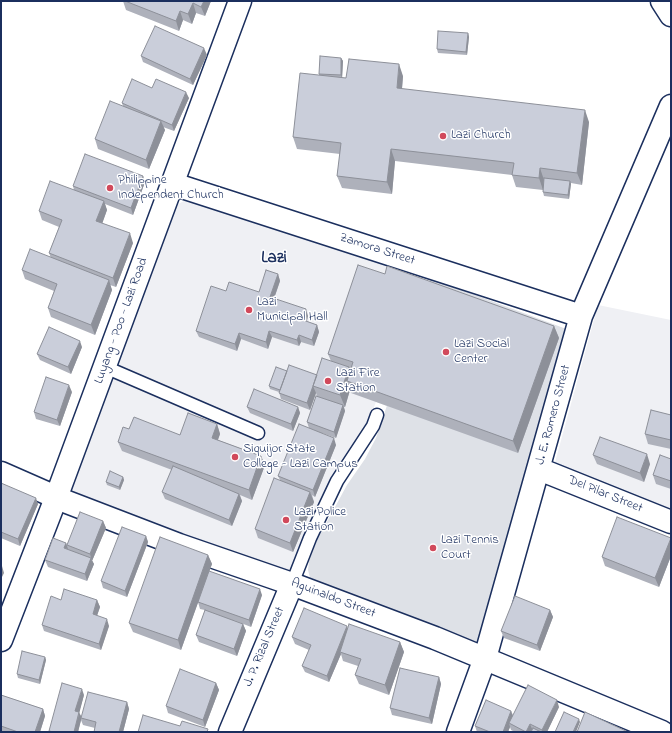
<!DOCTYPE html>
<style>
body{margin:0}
#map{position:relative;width:672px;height:733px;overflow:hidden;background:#fff;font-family:"Indie Flower",sans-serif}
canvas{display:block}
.frame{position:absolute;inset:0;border:2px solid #1b2f5e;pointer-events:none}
</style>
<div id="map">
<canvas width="672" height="733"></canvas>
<div class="frame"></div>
</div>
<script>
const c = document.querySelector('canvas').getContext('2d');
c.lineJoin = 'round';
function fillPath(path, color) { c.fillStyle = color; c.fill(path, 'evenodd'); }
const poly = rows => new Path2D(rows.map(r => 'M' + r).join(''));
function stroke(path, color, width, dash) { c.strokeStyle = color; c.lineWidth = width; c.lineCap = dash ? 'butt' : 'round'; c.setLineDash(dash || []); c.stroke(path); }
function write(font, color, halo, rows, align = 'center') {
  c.font = font + ' "Indie Flower",sans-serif'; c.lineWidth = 3; c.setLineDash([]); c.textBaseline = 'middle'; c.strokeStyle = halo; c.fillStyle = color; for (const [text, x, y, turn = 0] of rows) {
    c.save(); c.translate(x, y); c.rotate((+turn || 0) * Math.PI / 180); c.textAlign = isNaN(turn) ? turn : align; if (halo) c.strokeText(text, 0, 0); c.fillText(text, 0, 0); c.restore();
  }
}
fillPath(poly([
 [184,201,194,202,430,278,387,406,376,402,364,432,324,496,310,522,291,575,75,496,71,490,178,204],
 [598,305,671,320,671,514,554,466]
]), '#eff0f4');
fillPath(poly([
 [430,278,569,330,480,643,473,642,328,586,310,578,308,570,309,561,317,540,347,485,365,459,376,438]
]), '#dee1e7');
const lane = poly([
 [105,367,258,433],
 [292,584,310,538,337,481,373,426,377,415]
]);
const street = poly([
 [173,184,581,316],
 [539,469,671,522],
 [1,473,67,502,179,545,292,584,435,638,662,732],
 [230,732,292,584],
 [458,732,485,658,581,316,671,106]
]);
const secondary = poly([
 [1,640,56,498,240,1]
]);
const primary = poly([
 [662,1,671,15]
]);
stroke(lane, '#1b2f5e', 15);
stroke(street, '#1b2f5e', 25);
stroke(secondary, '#1b2f5e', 25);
stroke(primary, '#1b2f5e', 25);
stroke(lane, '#fff', 12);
stroke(street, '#fff', 22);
stroke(secondary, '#fff', 22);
stroke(primary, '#fff', 22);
fillPath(poly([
 [123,1,211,1,205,16,196,13,192,24,183,20,179,31,126,10],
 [468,33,469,37,467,55,438,53,437,49],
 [207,55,193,85,143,62,141,56],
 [341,58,343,61,342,78,346,78,403,76,402,89,589,122,582,185,571,183,569,199,544,196,543,192,543,190,516,187,512,175,395,161,392,194,342,188,337,176,340,154,297,149,293,137,319,75,319,74],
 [152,88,189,98,174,131,163,127,165,130,149,169,98,149,95,139,123,106,122,103],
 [143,176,145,182,133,215,105,204,107,210,102,223,133,243,116,287,110,285,112,290,95,335,51,317,48,308,54,291,25,279,22,270,51,258,49,253,59,227,42,220,39,211,74,190,73,186],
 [278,274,280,281,274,299,308,316,307,322,317,325,319,332,314,346,301,342,299,346,272,337,268,349,241,339,237,351,199,337,196,331,226,291,259,292],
 [385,274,554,326,559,338,518,453,351,393,350,390,345,407,344,407,345,411,336,438,322,433,336,445,315,497,312,495,314,502,293,552,258,538,255,529,280,480,278,476,309,428,307,422,317,396,316,393,310,410,281,399,279,392,270,389,269,386,287,371,317,375,331,361,328,354],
 [82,347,71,374,40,360,37,354],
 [72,392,60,426,36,419,34,412],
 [247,407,298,407,300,413,293,431,250,413],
 [671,415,671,449,648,444,645,434],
 [217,424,220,434,218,440,261,456,265,465,252,500,240,495,242,501,232,526,165,499,162,492,172,470,122,451,118,442,129,429,180,435],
 [593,455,650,464,644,482,597,464],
 [671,459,671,489,656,484,653,475],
 [123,477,124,480,120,490,107,485,106,482],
 [1,483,38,504,20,546,1,538],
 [103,521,106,528,92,561,94,564,87,581,48,567,45,560,66,543,69,549,67,545],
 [146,536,148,542,127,597,103,588,101,581],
 [671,538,671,556,659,587,605,566,602,557],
 [208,555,212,564,209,571,262,595,251,627,231,619,243,624,246,631,237,656,199,642,196,635,205,610,200,609,198,602,181,650,133,632,129,623],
 [61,600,97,600,100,607,97,616,109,626,101,650,44,631,42,625],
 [550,610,553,617,540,651,504,638,501,631],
 [348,628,400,642,404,652,389,695,359,684,355,675,358,666,343,661,341,654,329,682,305,672,302,666,309,650,295,644,292,637],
 [45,657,46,660,40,684,18,678,17,674],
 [439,677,441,684,432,724,392,715,390,708],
 [216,683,219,690,205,727,168,713,166,706],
 [1,695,43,709,45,716,40,732,1,732],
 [84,695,79,712,81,717,127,702,129,709,123,732,94,732,95,728,83,725,81,720,78,732,50,732,49,731],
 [559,707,547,732,515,732,511,730,510,727,508,732,477,732,475,726,511,711,513,715]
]), '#aeb1bb');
fillPath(poly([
 [204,1,211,1,205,16,201,7],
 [193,3,196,13,192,24,188,14],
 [180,11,183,20,179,31,176,21],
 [468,33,469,37,467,55,466,52],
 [204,48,207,55,193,85,190,79],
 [341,58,343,61,342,79,341,75],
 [399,64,403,76,401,100,397,88],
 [186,92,189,98,174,131,172,125],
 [585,110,589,122,582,185,577,173],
 [161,121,165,130,149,169,146,160],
 [391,149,395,161,392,194,387,182],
 [540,168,544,180,543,190,539,178],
 [143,176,145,182,133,215,131,208],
 [570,181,571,184,569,199,568,195],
 [104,201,107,210,100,230,96,221],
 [130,233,133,243,116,287,113,278],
 [278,274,280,281,272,304,270,297],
 [109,280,112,290,95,335,91,325],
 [306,309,308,316,305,327,303,320],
 [317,325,319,332,314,346,312,340],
 [554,326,559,338,518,453,513,441],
 [269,331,272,337,268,349,266,342],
 [239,333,241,339,237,351,235,344],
 [299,335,301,342,299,346,297,340],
 [80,341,82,347,71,374,68,367],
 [349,367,354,379,347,381,350,390,345,407,340,395],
 [69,385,72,392,60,426,57,420],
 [313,386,316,393,310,410,307,403],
 [343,405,345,411,336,438,334,432],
 [298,407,300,413,293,431,291,424],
 [217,424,220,434,215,447,212,438],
 [334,438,336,445,315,497,313,490],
 [647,454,650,464,644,482,640,473],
 [261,456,265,465,252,500,249,490],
 [123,477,124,480,120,490,119,487],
 [310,492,314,502,293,552,290,543],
 [239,494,242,501,232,526,229,520],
 [36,498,38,504,20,546,18,539],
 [103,521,106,528,92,561,90,554],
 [146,536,148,542,127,597,125,591],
 [671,538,671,556,659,587,655,578],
 [66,543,68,549,64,548],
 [208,555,212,564,181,650,178,640],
 [91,558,94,564,87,581,85,574],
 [2,566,4,573,1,579,1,568],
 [260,589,262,595,251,627,249,620],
 [97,600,100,607,95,621,93,614],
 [550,610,553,617,540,651,537,645],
 [107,619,109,626,101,650,99,644],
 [243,624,246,631,237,656,234,649],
 [347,626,349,633,340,652,341,654,329,682,327,676],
 [400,642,404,652,389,695,385,685],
 [45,657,46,660,40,684,39,680],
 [439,677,441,684,432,724,429,718],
 [216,683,219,690,205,727,203,720],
 [82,689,84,695,78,718,75,711],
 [557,700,559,707,547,732,542,732,542,730],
 [127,702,129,709,123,732,119,732],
 [43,709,45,716,40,732,35,732],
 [511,711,513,717,509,723,510,727,508,732,503,732],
 [79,712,82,718,81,718,81,720,78,732,74,732],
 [579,719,580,722,576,732,573,732],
 [530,724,533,731,532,732,526,732]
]), '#8d9099');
const building = poly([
 [125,1,204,1,201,7,193,3,188,14,180,11,176,21,125,1],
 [155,26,204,48,190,79,141,56,155,26],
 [438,31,468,33,466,52,437,49,438,31],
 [320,56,341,58,341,75,319,74,320,56],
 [349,59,399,64,397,88,585,110,577,173,540,168,539,178,512,175,514,163,391,149,387,182,337,176,341,143,293,137,300,73,346,78,349,59],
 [132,79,152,88,156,79,186,92,172,125,122,103,132,79],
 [110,101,161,121,146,160,95,139,110,101],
 [85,154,143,176,131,208,73,186,85,154],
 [544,178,570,181,568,195,543,192,544,178],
 [50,181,104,201,96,221,130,233,113,278,49,253,62,220,39,211,50,181],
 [30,249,109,280,91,325,48,308,57,284,22,270,30,249],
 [358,265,385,274,387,266,554,326,513,441,347,381,353,362,328,354,358,265],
 [266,270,278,274,270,297,306,309,303,320,317,325,312,340,299,335,297,340,269,331,266,342,239,333,235,344,196,331,211,286,226,291,229,282,259,292,266,270],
 [49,327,80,341,68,367,37,354,49,327],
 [322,358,349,367,340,395,313,386,322,358],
 [289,365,317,375,313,386,307,403,279,393,289,365],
 [276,367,287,371,280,390,269,386,276,367],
 [46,377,69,385,57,420,34,412,46,377],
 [254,389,298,407,291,424,247,407,254,389],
 [316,396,343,405,334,432,307,422,316,396],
 [651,410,671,415,671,440,645,434,651,410],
 [188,413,217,424,212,438,261,456,249,490,118,442,123,427,129,429,134,417,180,435,188,413],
 [299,424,334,438,313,490,278,476,299,424],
 [600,437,647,454,640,473,593,455,600,437],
 [660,455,671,459,671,481,653,475,660,455],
 [173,466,239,494,229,520,162,492,173,466],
 [110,471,123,477,119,487,106,482,110,471],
 [274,478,310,492,290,543,255,529,274,478],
 [1,483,36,498,18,539,1,532,1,483],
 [80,512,103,521,90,554,67,545,80,512],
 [617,517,671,538,655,578,602,557,617,517],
 [122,527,146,536,125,591,101,581,122,527],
 [160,537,208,555,178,640,129,623,160,537],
 [53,538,66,543,64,548,91,558,85,574,45,560,53,538],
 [209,571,260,589,249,620,198,602,209,571],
 [64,589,97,600,93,614,107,619,99,644,42,625,51,596,61,600,64,589],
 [515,596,550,610,537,645,501,631,515,596],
 [304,608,347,626,327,676,302,666,311,645,292,637,304,608],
 [205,610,243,624,234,649,196,635,205,610],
 [349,624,400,642,385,685,355,675,361,659,340,652,349,624],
 [22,651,45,657,39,680,17,674,22,651],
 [400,668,439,677,429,718,390,708,400,668],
 [180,669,216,683,203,720,166,706,180,669],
 [62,683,82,689,75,711,79,712,74,732,54,732,49,731,62,683],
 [528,685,557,700,542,730,530,724,526,732,509,723,528,685],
 [88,692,127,702,119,732,94,732,96,722,81,718,88,692],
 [1,695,43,709,35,732,18,732,1,726,1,695],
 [486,700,511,711,503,732,490,732,475,726,486,700],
 [564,712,579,719,573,732,555,732,564,712],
 [585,712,626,731,626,732,577,732,585,712],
 [143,715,180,726,182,721,208,729,207,732,138,732,143,715],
 [533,728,541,732,531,732,533,728]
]);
fillPath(building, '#caceda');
stroke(building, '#8d9099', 1);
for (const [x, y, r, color] of [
 [443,136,4,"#d1495b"],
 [110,188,4,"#d1495b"],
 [249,310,4,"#d1495b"],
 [446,352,4,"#d1495b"],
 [328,381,4,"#d1495b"],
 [235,457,4,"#d1495b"],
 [286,520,4,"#d1495b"],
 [433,548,4,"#d1495b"]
]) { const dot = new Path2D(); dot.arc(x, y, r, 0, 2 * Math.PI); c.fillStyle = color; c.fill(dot); stroke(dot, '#fff', 1.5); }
write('13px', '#1b2f5e', '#fff', [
 ["Lazi Church",451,136],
 ["Philippine",118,181],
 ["Independent Church",118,196],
 ["Lazi",257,303],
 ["Municipal Hall",257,318],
 ["Lazi Social",454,345],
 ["Center",454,360],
 ["Lazi Fire",336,374],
 ["Station",336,389],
 ["Siquijor State",243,450],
 ["College - Lazi Campus",243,465],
 ["Lazi Police",294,513],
 ["Station",294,528],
 ["Lazi Tennis",441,541],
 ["Court",441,556]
], 'left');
write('13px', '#1b2f5e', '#fff', [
 ["Zamora Street",377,250,18],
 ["Luyang - Poo - Lazi Road",122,321,-70],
 ["J. E. Romero Street",554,415,-75],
 ["Del Pilar Street",605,495,22],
 ["Aguinaldo Street",333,599,21],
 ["J. P. Rizal Street",265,647,-67]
]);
write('bold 17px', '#1b2f5e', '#fff', [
 ["Lazi",274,259]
]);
</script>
